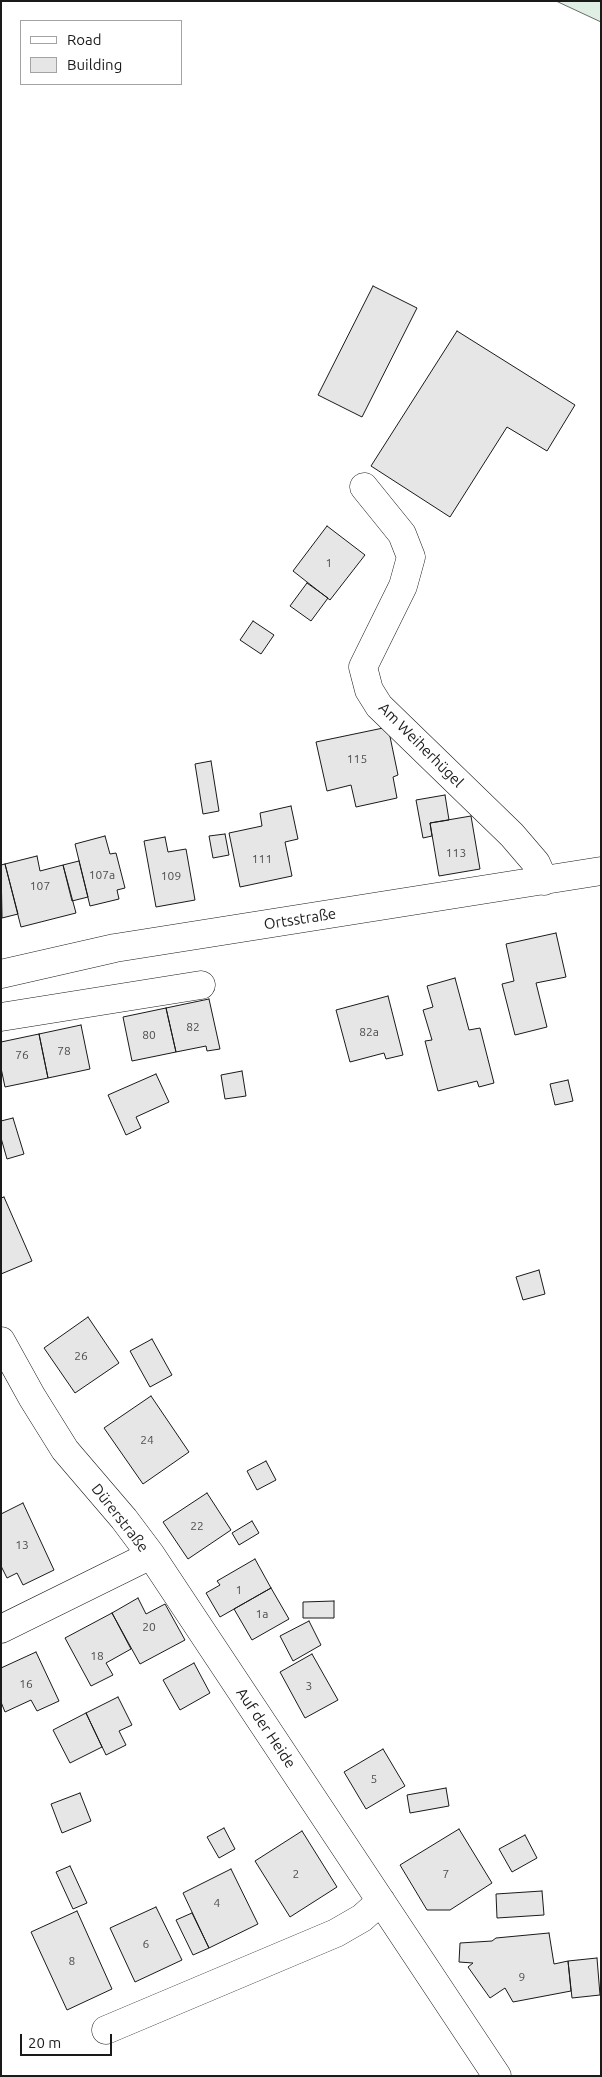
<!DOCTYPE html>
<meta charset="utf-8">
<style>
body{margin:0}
#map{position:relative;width:602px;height:2077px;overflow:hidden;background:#fff;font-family:Ubuntu,sans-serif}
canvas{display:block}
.frame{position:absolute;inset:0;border:2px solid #1a1a1a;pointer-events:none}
.legend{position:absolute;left:20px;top:20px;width:162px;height:65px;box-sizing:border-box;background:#fff;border:1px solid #a3a3a3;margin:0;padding:6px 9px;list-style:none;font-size:15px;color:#1a1a1a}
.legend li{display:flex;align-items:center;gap:10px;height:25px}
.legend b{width:25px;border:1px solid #a3a3a3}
.scale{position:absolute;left:20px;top:2034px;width:92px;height:22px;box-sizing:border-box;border:2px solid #1a1a1a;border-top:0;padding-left:6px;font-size:15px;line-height:18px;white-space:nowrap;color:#1a1a1a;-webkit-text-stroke:4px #fff;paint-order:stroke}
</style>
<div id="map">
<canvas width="602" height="2077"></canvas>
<div class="frame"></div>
<ul class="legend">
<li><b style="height:6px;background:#fff"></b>Road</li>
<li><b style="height:14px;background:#e6e6e6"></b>Building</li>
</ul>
<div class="scale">20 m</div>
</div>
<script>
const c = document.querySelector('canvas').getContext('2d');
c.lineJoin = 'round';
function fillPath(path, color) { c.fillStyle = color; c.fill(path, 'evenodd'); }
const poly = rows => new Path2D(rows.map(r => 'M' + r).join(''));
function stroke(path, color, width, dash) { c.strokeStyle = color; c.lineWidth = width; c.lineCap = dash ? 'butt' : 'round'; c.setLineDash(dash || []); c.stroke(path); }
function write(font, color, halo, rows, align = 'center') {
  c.font = font + ' Ubuntu,sans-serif'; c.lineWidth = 4; c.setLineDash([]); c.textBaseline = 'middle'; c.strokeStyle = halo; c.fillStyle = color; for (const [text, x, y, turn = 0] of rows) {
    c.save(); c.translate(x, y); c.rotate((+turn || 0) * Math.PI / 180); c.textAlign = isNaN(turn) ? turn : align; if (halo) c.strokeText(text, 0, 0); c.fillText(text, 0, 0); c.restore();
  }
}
const green = poly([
 [556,1,601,1,601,22,556,1]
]);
fillPath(green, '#e0efe3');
stroke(green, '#6a6a6a', 1);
const building = poly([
 [373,286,417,308,362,417,318,395,373,286],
 [457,331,575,405,547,451,507,427,450,517,371,466,457,331],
 [327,526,365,555,330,600,293,571,327,526],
 [307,583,328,598,311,621,290,606,307,583],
 [253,621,274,635,261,654,240,640,253,621],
 [388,727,398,775,393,777,397,798,356,807,351,785,327,791,316,742,388,727],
 [211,761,219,811,203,814,195,764,211,761],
 [445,795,449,820,430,823,432,836,423,838,416,800,445,795],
 [291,806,298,839,285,842,292,876,240,887,229,833,262,826,260,813,291,806],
 [471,816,480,869,439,876,430,823,471,816],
 [225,834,229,855,213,858,209,836,225,834],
 [105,836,110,854,116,853,125,888,117,890,119,899,90,906,75,844,105,836],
 [165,837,168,852,186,849,195,900,156,907,144,841,165,837],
 [37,856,40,871,63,865,76,913,21,927,5,864,37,856],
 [79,861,88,897,72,901,63,865,79,861],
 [5,864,18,914,2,918,1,865,5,864],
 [556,933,566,977,536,983,547,1027,515,1035,502,984,514,981,506,944,556,933],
 [455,978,469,1030,480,1028,494,1083,479,1087,477,1081,438,1091,425,1041,432,1040,423,1010,433,1007,427,986,455,978],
 [388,996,403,1055,386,1059,384,1053,350,1062,336,1010,388,996],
 [209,999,220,1049,207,1051,206,1046,176,1052,166,1008,209,999],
 [166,1008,176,1052,132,1061,123,1017,166,1008],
 [81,1025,90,1069,48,1078,39,1034,81,1025],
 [39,1034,48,1078,5,1087,1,1068,1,1042,39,1034],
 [242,1071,246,1096,225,1099,221,1075,242,1071],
 [156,1074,169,1102,136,1117,141,1128,126,1135,108,1095,156,1074],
 [568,1080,573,1101,555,1105,550,1084,568,1080],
 [13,1118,24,1154,7,1159,1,1138,1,1121,13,1118],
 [4,1197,32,1261,1,1274,1,1198,4,1197],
 [539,1270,545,1294,523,1300,516,1277,539,1270],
 [88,1317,119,1363,75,1393,44,1348,88,1317],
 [152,1339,172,1375,150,1387,130,1351,152,1339],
 [151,1396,189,1452,143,1484,104,1428,151,1396],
 [266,1461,276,1480,257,1490,247,1471,266,1461],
 [207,1493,231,1530,188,1559,163,1522,207,1493],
 [23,1503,54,1570,23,1585,17,1573,7,1578,1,1566,1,1514,23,1503],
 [252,1521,259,1533,239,1545,232,1533,252,1521],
 [255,1559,271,1588,220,1617,206,1593,220,1585,217,1581,255,1559],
 [271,1588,289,1619,252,1640,234,1609,271,1588],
 [138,1598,146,1614,165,1604,185,1640,140,1664,112,1613,138,1598],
 [334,1601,334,1618,303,1618,303,1602,334,1601],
 [112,1613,131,1649,106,1663,113,1675,91,1686,65,1638,112,1613],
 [309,1621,321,1645,293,1661,280,1636,309,1621],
 [36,1652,59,1701,37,1711,31,1700,5,1712,1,1702,1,1668,36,1652],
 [312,1654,338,1700,305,1718,280,1672,312,1654],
 [194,1663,210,1693,180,1710,163,1680,194,1663],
 [118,1697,132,1725,119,1731,126,1745,106,1755,86,1713,118,1697],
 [86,1713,102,1747,70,1763,53,1730,86,1713],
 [383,1749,405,1786,366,1809,344,1772,383,1749],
 [446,1788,449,1806,410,1813,407,1795,446,1788],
 [80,1793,91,1821,62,1833,51,1804,80,1793],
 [224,1828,235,1849,219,1858,207,1837,224,1828],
 [459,1829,492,1883,450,1910,427,1910,400,1865,459,1829],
 [302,1831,337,1887,290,1917,255,1861,302,1831],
 [525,1835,537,1858,512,1872,499,1849,525,1835],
 [70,1866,87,1903,73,1909,56,1872,70,1866],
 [231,1869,258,1924,209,1948,183,1893,231,1869],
 [542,1891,544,1915,497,1918,496,1894,542,1891],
 [156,1907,182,1960,135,1982,110,1928,156,1907],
 [77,1911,112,1989,67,2010,31,1932,77,1911],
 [192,1913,209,1948,193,1955,176,1920,192,1913],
 [549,1933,554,1964,568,1961,571,1991,513,2002,505,1988,490,1998,468,1967,473,1963,459,1962,460,1943,492,1941,496,1938,549,1933],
 [597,1958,600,1995,572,1998,568,1961,597,1958]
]);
fillPath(building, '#e6e6e6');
stroke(building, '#1a1a1a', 1);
const minor = poly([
 [364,487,402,534,411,557,403,586,363,667,369,690,379,706,512,835,536,863,544,881],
 [1,974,115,948,601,871],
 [1,1017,201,985],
 [1,1341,32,1397,65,1450,124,1519,151,1555,497,2076],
 [1,1629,151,1555],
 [106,2030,336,1933,362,1918,381,1901]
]);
stroke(minor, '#1a1a1a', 29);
stroke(minor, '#fff', 28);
write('12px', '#4d4d4d', null, [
 ["1",329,563],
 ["115",357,759],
 ["113",456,853],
 ["111",262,859],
 ["107a",102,875],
 ["109",171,876],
 ["107",40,886],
 ["82",193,1027],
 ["82a",369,1032],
 ["80",149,1035],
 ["78",64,1051],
 ["76",22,1055],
 ["26",81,1356],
 ["24",147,1440],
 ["22",197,1526],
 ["13",22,1545],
 ["1",239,1590],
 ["1a",262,1614],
 ["20",149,1627],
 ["18",97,1656],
 ["16",26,1684],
 ["3",309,1686],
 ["5",374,1779],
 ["2",296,1874],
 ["7",446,1874],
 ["4",217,1903],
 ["6",146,1944],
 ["8",72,1961],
 ["9",522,1977]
]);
write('15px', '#1a1a1a', '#fff', [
 ["Am Weiherhügel",421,745,45],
 ["Ortsstraße",300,919,-9],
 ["Dürerstraße",120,1518,52],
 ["Auf der Heide",266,1728,56]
]);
</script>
